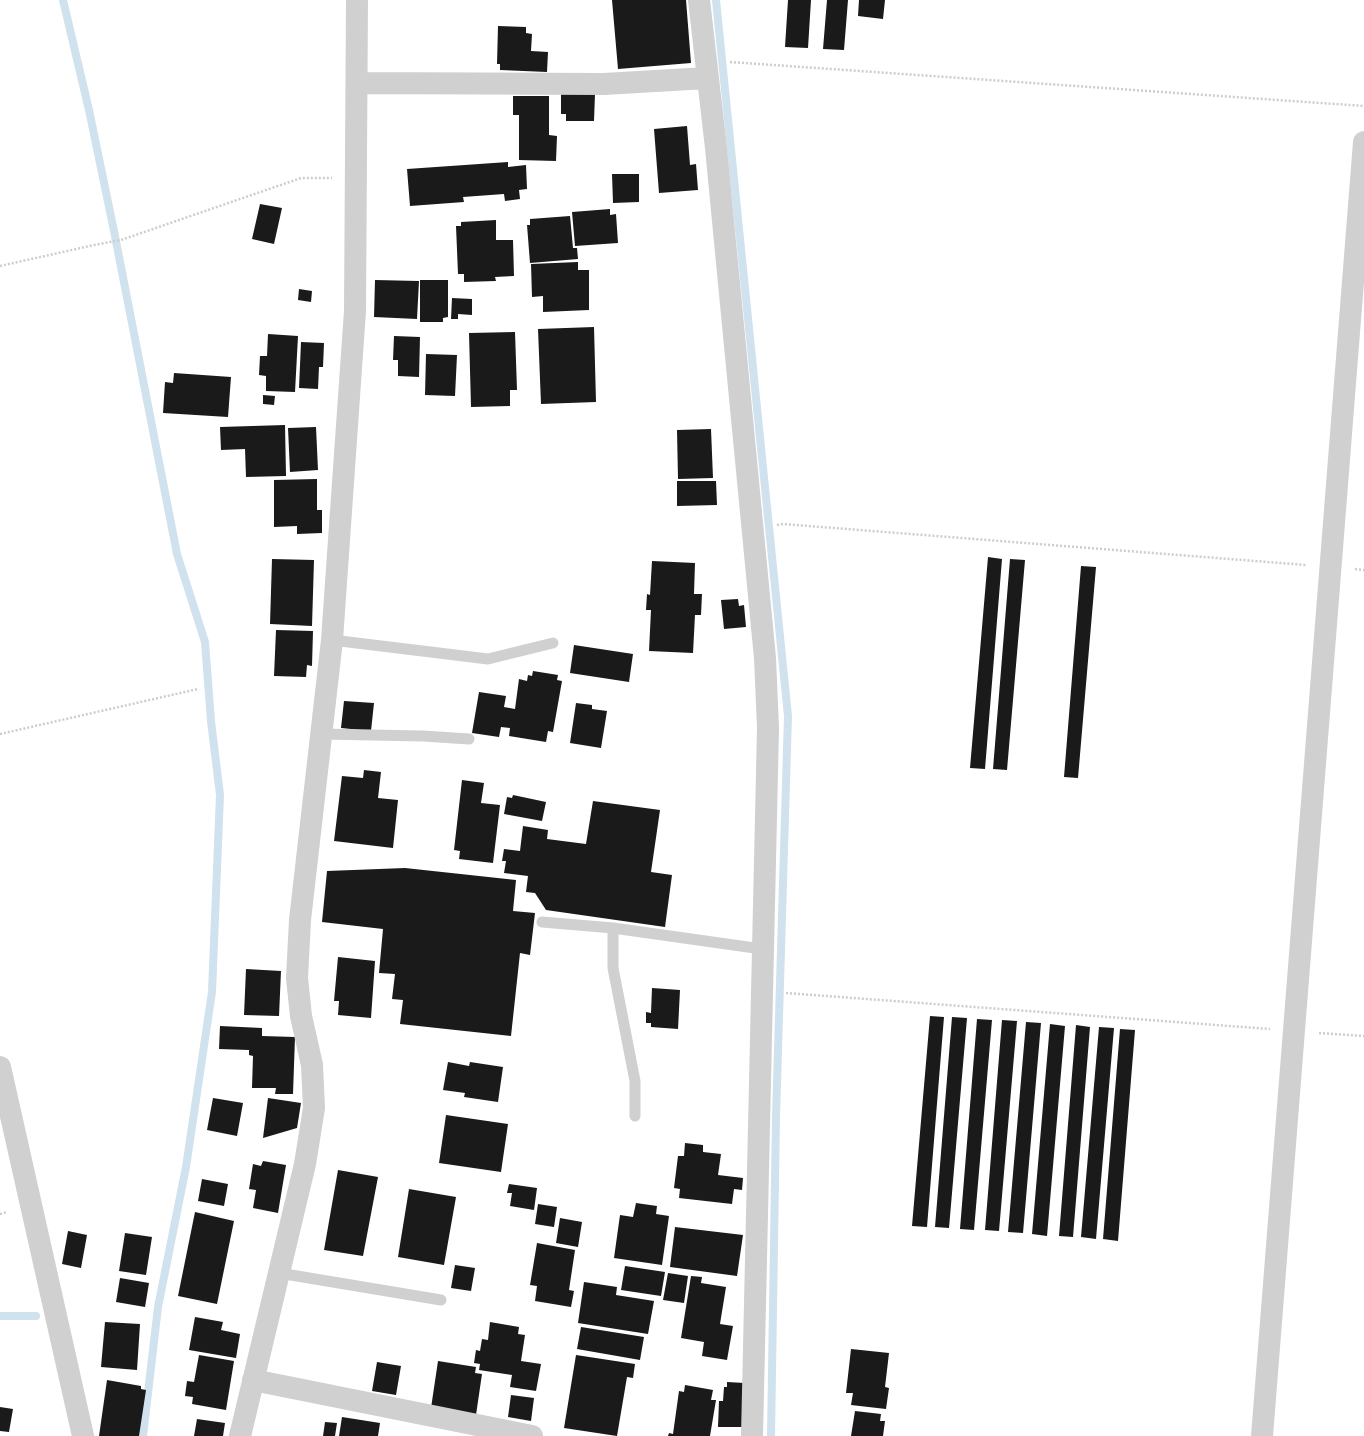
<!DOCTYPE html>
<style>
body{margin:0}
canvas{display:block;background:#fff}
</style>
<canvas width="1364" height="1436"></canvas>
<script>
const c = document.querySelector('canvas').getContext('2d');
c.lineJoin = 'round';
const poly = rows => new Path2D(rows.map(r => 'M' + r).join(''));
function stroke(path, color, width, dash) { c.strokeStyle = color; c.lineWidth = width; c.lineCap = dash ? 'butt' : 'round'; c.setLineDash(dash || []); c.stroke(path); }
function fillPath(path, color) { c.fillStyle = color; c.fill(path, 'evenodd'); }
stroke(poly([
 [63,0,89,110,114,231,177,554,205,642,211,721,220,795,212,992,186,1167,158,1307,143,1436],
 [716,0,788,716,776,1117,771,1436],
 [0,1316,36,1316]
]), '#cfe2ee', 8);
fillPath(poly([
 [612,0,686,0,691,63,618,69],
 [788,0,811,0,808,48,785,47],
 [827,0,848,0,844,50,823,49],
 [859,0,885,0,883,19,858,16],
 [498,26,526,27,526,33,532,34,531,51,548,52,547,72,500,70,500,64,497,64],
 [561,94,595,94,594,121,566,121,566,114,561,114],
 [513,96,549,96,549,135,557,136,556,161,519,160,519,115,513,115],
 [687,126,690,165,696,164,698,190,659,193,654,129],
 [508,162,508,167,526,165,527,189,519,190,520,199,505,201,504,194,463,197,464,202,410,206,407,169],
 [612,174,639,174,639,202,613,203],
 [260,204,282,208,274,244,252,239],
 [610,209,610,215,616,214,618,243,575,246,572,212],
 [570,216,573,248,577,248,578,259,530,263,527,225,530,225,530,219],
 [496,220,496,240,513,240,514,276,495,277,496,281,464,282,464,274,458,274,456,226,461,226,461,222],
 [578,262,578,270,589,270,589,310,543,312,543,296,532,297,531,264],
 [375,280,419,281,417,319,374,317],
 [420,280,448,280,448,317,443,318,443,322,420,322],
 [299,289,312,291,311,302,298,300],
 [452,298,472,299,472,315,458,314,458,319,451,319],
 [594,327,596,402,541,404,538,329],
 [515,332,517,390,510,390,510,406,471,407,469,333],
 [268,334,298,336,295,392,266,391,266,376,259,375,260,356,267,356],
 [394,336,420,337,419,377,398,376,398,360,393,360],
 [301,342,324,343,323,367,319,367,318,389,299,388],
 [426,354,457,355,455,396,425,395],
 [174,373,231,377,228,417,163,413,165,382,173,383],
 [263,395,275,396,274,405,263,404],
 [285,425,286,476,246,477,245,449,221,450,220,427],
 [316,427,318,470,290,472,288,428],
 [711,429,713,478,678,479,677,430],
 [317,479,317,510,322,510,322,533,297,534,297,526,274,527,274,480],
 [677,481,716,481,717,505,677,506],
 [988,557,1002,559,985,769,970,768],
 [272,559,314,560,312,626,270,624],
 [1010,559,1025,560,1007,770,993,769],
 [652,561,695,563,694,594,702,594,701,615,695,615,693,653,649,651,651,610,646,610,647,594,650,595],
 [1081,566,1096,567,1078,778,1064,777],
 [738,599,739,606,744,605,746,627,724,629,721,600],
 [276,630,313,631,312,666,307,665,306,677,274,676],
 [574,645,633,654,629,682,570,673],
 [533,671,558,675,557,680,562,681,553,732,548,731,546,742,509,736,510,728,501,727,499,737,472,733,479,692,506,696,504,707,515,709,519,679,527,681,528,675,532,676],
 [344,701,374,703,371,731,341,728],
 [576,703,592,705,592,709,607,711,601,748,570,743],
 [364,770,381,772,378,798,398,800,393,848,334,841,342,776,363,778],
 [462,780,484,783,481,803,500,805,493,863,459,859,460,851,454,850],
 [513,795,546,802,542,821,504,814,507,797,512,798],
 [593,801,660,810,651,872,672,875,665,927,546,910,535,893,526,892,528,876,504,873,506,861,502,861,504,849,520,851,523,826,548,830,547,839,586,844],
 [405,868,516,880,513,911,535,913,530,955,520,953,511,1036,400,1024,403,1000,392,999,395,974,379,973,383,929,322,922,327,871],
 [338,957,375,961,371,1018,338,1015,339,1001,334,1001],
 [246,969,281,971,279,1016,244,1015],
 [652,988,680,990,678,1029,651,1027,651,1023,646,1023,646,1012,651,1013],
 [930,1016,944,1017,927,1227,912,1226],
 [952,1017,967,1018,949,1228,935,1227],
 [977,1019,992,1020,974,1230,960,1229],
 [1002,1020,1017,1021,999,1231,985,1230],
 [1026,1022,1041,1023,1023,1233,1008,1232],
 [1050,1024,1065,1026,1047,1236,1032,1234],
 [1076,1025,1090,1027,1073,1237,1059,1236],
 [220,1026,262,1028,262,1036,295,1037,293,1094,275,1094,276,1088,252,1088,253,1056,249,1055,249,1050,219,1049],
 [1099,1027,1114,1028,1096,1239,1081,1237],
 [1120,1029,1135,1030,1118,1241,1103,1239],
 [448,1062,469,1066,470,1062,503,1067,498,1102,464,1097,465,1093,443,1090],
 [213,1098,243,1103,237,1136,207,1130],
 [268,1098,301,1103,297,1128,263,1138],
 [446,1115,508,1124,501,1172,439,1163],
 [685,1143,703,1145,703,1152,721,1154,718,1175,743,1178,742,1190,734,1189,732,1204,679,1198,680,1189,674,1188,678,1156,684,1156],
 [263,1161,286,1165,278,1213,253,1208,256,1190,249,1189,253,1164,261,1166],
 [338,1170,378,1177,363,1256,324,1250],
 [202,1179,228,1184,224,1206,198,1201],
 [509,1184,537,1188,534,1210,510,1206,512,1193,507,1193],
 [409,1189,456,1197,444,1265,398,1257],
 [636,1203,657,1206,656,1214,669,1216,662,1265,614,1258,620,1215,633,1217],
 [538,1204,557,1207,554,1227,535,1224],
 [195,1212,234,1221,217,1304,178,1296],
 [560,1218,582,1222,578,1247,556,1243],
 [675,1227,743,1235,737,1276,670,1267],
 [68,1231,87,1235,81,1268,62,1264],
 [125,1233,152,1237,146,1275,119,1271],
 [537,1243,575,1250,569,1290,574,1291,571,1307,535,1301,537,1286,530,1285],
 [455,1265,475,1268,471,1291,451,1288],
 [625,1266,665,1272,661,1296,621,1290],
 [668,1273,688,1276,684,1303,663,1300],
 [691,1276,702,1277,701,1283,726,1287,720,1324,733,1326,727,1360,702,1356,704,1342,681,1338],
 [120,1278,149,1283,145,1307,116,1302],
 [584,1282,617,1287,616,1295,654,1301,648,1334,578,1323],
 [195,1317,223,1322,221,1330,240,1334,236,1358,189,1350],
 [105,1322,140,1324,137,1370,101,1367],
 [490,1322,519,1327,518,1334,525,1335,521,1361,541,1364,536,1391,510,1387,512,1375,479,1370,480,1364,474,1363,476,1350,480,1351,482,1339,488,1340],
 [581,1327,644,1337,640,1360,577,1349],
 [851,1349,889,1353,885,1387,889,1388,886,1409,851,1405,853,1393,846,1393],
 [199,1355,234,1361,226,1410,192,1404,193,1397,185,1396,187,1381,194,1382],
 [576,1355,635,1364,633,1378,627,1377,617,1436,564,1428],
 [438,1361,476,1367,475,1373,482,1374,476,1415,431,1408],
 [377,1362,401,1366,396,1395,372,1391],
 [107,1380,141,1386,141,1389,146,1390,139,1436,99,1436],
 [727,1382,745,1383,744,1427,718,1427,719,1401,723,1401,724,1387,727,1387],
 [685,1385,713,1390,711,1400,716,1400,710,1436,668,1436,669,1433,673,1434,679,1391,684,1392],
 [511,1395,534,1398,531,1421,508,1417],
 [0,1407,13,1409,9,1432,0,1431],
 [855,1411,881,1414,880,1421,885,1421,883,1436,851,1436],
 [342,1417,380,1423,378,1436,339,1436],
 [197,1419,225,1423,223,1436,194,1436],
 [325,1422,337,1423,335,1436,323,1436]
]), '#1a1a1a');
stroke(poly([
 [730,62,1364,106],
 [0,266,94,245,121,240,301,178,332,178],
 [777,525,783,524,1306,565],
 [1355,569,1364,570],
 [0,734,198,689],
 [786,993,1270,1029],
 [1319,1033,1364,1036],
 [0,1214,7,1212]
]), '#cdcdcd', 2.5, [2, 2]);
stroke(poly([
 [332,640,488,659,553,643],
 [321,734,423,736,469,739],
 [542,922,613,928,762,949],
 [613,928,613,968,635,1081,635,1116],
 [279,1273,441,1300]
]), '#d0d0d0', 11);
stroke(poly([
 [699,0,716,148,765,658,768,728,752,1436],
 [357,83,604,84,707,78],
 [0,1067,83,1436],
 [253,1380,532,1436],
 [240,1436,305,1164,314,1108,312,1065,301,1016,297,978,300,920,332,640,355,311,357,0],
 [1262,1436,1364,142]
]), '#d0d0d0', 22);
</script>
